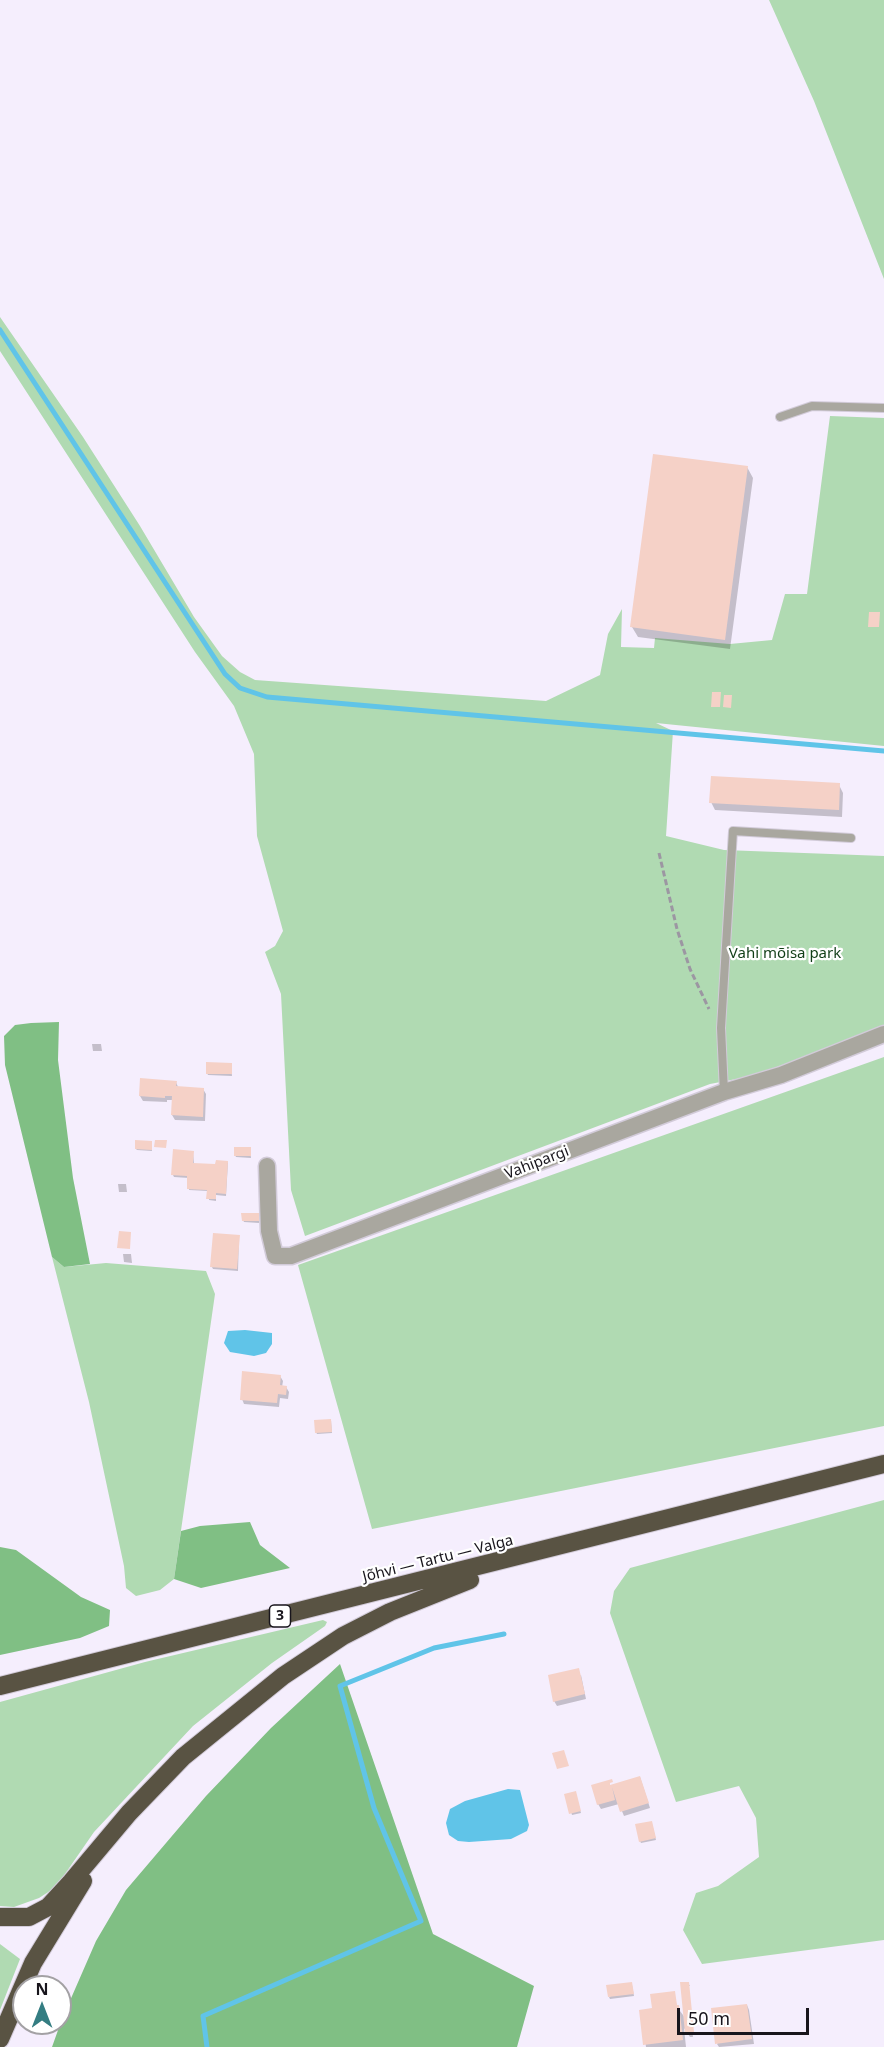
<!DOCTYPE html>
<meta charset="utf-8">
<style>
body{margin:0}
#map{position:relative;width:884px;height:2047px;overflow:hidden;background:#f5eefd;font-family:"Noto Sans",sans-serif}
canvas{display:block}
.north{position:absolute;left:12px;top:1975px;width:60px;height:60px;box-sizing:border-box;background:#fff;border:2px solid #a3a1a4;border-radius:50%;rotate:0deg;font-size:16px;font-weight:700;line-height:24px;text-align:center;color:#18151c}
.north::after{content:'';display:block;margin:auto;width:21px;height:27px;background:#347d82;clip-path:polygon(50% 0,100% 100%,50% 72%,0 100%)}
.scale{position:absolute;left:677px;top:2008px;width:132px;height:27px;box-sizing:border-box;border:3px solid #18151c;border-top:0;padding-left:8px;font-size:18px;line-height:21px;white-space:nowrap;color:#18151c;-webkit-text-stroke:4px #fff;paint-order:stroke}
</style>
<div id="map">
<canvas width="884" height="2047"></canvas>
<div class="north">N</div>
<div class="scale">50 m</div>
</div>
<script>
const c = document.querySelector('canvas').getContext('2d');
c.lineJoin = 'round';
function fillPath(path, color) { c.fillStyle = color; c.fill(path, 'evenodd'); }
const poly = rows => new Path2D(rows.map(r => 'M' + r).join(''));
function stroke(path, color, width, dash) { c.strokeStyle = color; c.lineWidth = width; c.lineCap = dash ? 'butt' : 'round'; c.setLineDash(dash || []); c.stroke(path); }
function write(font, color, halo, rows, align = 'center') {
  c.font = font + ' "Noto Sans",sans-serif'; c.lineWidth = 4.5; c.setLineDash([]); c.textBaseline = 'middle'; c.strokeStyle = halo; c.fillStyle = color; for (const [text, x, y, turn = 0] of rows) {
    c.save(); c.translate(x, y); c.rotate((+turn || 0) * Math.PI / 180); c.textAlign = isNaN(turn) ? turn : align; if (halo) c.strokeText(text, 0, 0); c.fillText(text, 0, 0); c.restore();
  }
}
fillPath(poly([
 [769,0,884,0,884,279,814,101],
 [0,317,83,437,140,526,194,617,222,656,240,672,255,680,546,701,600,675,608,634,622,609,621,647,654,648,655,638,730,644,772,640,785,594,807,594,830,416,884,418,884,746,656,723,673,731,666,836,724,850,884,856,884,1028,752,1076,710,1084,305,1236,291,1190,281,994,265,952,275,946,283,931,257,836,254,754,234,706,195,652,0,351],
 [884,1057,884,1426,372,1529,298,1265],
 [52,1257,64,1267,106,1263,206,1271,215,1294,174,1579,160,1590,136,1596,126,1588,124,1566,89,1402],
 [884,1500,884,1940,702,1964,683,1930,696,1893,718,1886,759,1857,756,1818,739,1786,676,1802,610,1613,614,1591,630,1568],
 [323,1620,327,1622,325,1626,272,1663,193,1726,94,1832,56,1887,39,1898,14,1907,0,1906,0,1702,145,1662],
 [0,1944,20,1959,0,2010]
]), '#b0dab2');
fillPath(poly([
 [59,1022,58,1060,73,1178,90,1264,64,1267,52,1257,5,1065,4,1036,15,1025,31,1023],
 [250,1522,260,1545,290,1568,201,1588,174,1579,181,1531,200,1526],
 [0,1547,16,1550,81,1597,110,1610,109,1626,80,1638,0,1655],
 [340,1664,433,1934,534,1986,517,2047,52,2047,62,2019,96,1941,126,1890,206,1796,271,1728]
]), '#80bf84');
fillPath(poly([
 [245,1330,272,1333,272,1344,266,1353,254,1356,230,1352,224,1343,228,1331],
 [508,1789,520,1790,529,1825,527,1831,511,1839,469,1842,458,1841,449,1835,446,1823,450,1809,465,1801]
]), '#60c4e8');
fillPath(poly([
 [747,467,753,478,730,649,638,637,632,627],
 [839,785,843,793,842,817,715,810,711,802],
 [92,1044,101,1044,102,1051,93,1051],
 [231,1065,232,1076,208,1075,207,1073],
 [176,1082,178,1087,203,1089,206,1094,205,1121,175,1120,172,1115,173,1100,167,1100,167,1102,143,1101,140,1096],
 [151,1142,152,1151,137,1150,136,1149],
 [250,1149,251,1158,236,1157,235,1155],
 [193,1152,194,1164,217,1166,228,1162,226,1196,216,1195,216,1201,209,1200,208,1191,189,1190,189,1178,174,1177,173,1175],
 [118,1184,126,1184,127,1192,119,1192],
 [259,1216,259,1223,244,1222,243,1220],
 [239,1237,238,1271,213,1269,212,1267],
 [123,1254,131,1254,132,1263,124,1262],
 [280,1376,283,1381,282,1387,286,1387,289,1392,288,1399,280,1398,279,1407,244,1404,242,1399],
 [331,1420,332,1433,317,1434,316,1432],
 [581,1675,586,1699,557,1706,554,1701],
 [640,1777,650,1808,624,1816,619,1804,601,1809,598,1804,608,1782,611,1786],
 [566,1795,576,1795,581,1813,572,1815],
 [652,1824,656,1840,641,1843,640,1841],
 [688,1983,690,1986,688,1986,693,2037,690,2037,684,2028,686,2047,646,2047,641,2011,655,2009,652,1995,674,1993,677,2007,686,2019,682,1984],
 [632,1985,634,1996,610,1999,609,1997],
 [747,2005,749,2010,754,2044,719,2047,717,2044]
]), '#0003');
stroke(poly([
 [0,330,225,674,240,688,267,697,884,751],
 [207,2047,203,2016,421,1921,374,1808,340,1686,434,1648,504,1634]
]), '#60c4e8', 5);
fillPath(poly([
 [653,454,748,466,725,640,630,627],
 [869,612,880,612,879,627,868,627],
 [712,692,721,692,720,707,711,707],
 [724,695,732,695,731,708,723,707],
 [711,776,840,783,839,810,709,803],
 [206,1062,232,1063,232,1074,206,1074],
 [140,1078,177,1081,176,1086,204,1088,203,1117,171,1115,172,1096,165,1096,165,1098,139,1096],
 [135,1140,152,1141,152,1150,135,1149],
 [155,1140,167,1140,166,1148,154,1147],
 [234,1147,251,1147,251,1156,234,1156],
 [173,1149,194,1151,193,1163,215,1164,216,1160,228,1161,226,1194,216,1193,216,1199,206,1199,207,1190,187,1189,187,1176,171,1175],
 [241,1213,259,1213,259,1221,242,1221],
 [119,1231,131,1232,130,1249,117,1248],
 [213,1233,240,1235,237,1269,210,1267],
 [242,1371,281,1375,280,1385,287,1386,286,1395,278,1394,277,1403,240,1400],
 [331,1419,332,1432,315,1433,314,1420],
 [579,1668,585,1694,553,1702,548,1675],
 [564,1750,569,1766,557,1769,552,1753],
 [640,1776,649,1803,620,1812,612,1787,615,1800,597,1805,591,1785,612,1779,613,1782,610,1783,610,1785],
 [576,1791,581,1811,569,1814,564,1794],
 [652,1821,656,1838,639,1842,635,1824],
 [632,1982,634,1994,608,1997,606,1985],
 [680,1982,689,1982,694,2032,685,2033],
 [675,1991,677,2005,679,2005,683,2040,643,2045,639,2010,652,2008,650,1994],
 [747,2004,752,2039,715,2044,711,2008]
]), '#f5d1c7');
const lane = poly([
 [780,417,812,406,884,408],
 [724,1092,721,1028,733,831,851,838]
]);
const street = poly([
 [267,1166,269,1231,275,1256,291,1256,724,1092,781,1075,884,1034]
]);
const highway = poly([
 [0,1686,884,1464],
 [0,1917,29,1917,48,1907,71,1882,129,1813,183,1757,283,1676,343,1636,390,1612,470,1580],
 [0,2039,33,1963,83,1881]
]);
stroke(lane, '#d2cbd9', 10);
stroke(street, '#d2cbd9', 19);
stroke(highway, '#d2cbd9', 20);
stroke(poly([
 [659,853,677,929,690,969,709,1009]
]), '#9c96a2', 3, [6, 3]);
stroke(lane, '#a9a79f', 8);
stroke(street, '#a9a79f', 16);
stroke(highway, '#595343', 18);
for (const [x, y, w] of [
 [280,1616,21]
]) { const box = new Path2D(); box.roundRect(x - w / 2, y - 11, w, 22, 4.5); c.fillStyle = '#fff'; c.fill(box); stroke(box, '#18151c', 1.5); }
write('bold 14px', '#18151c', null, [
 ["3",280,1616]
]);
write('15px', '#113e17', '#fff', [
 ["Vahi mõisa park",785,954]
]);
write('15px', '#18151c', '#fff', [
 ["Vahipargi",537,1163,-21],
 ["Jõhvi — Tartu — Valga",438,1559,-14]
]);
</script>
